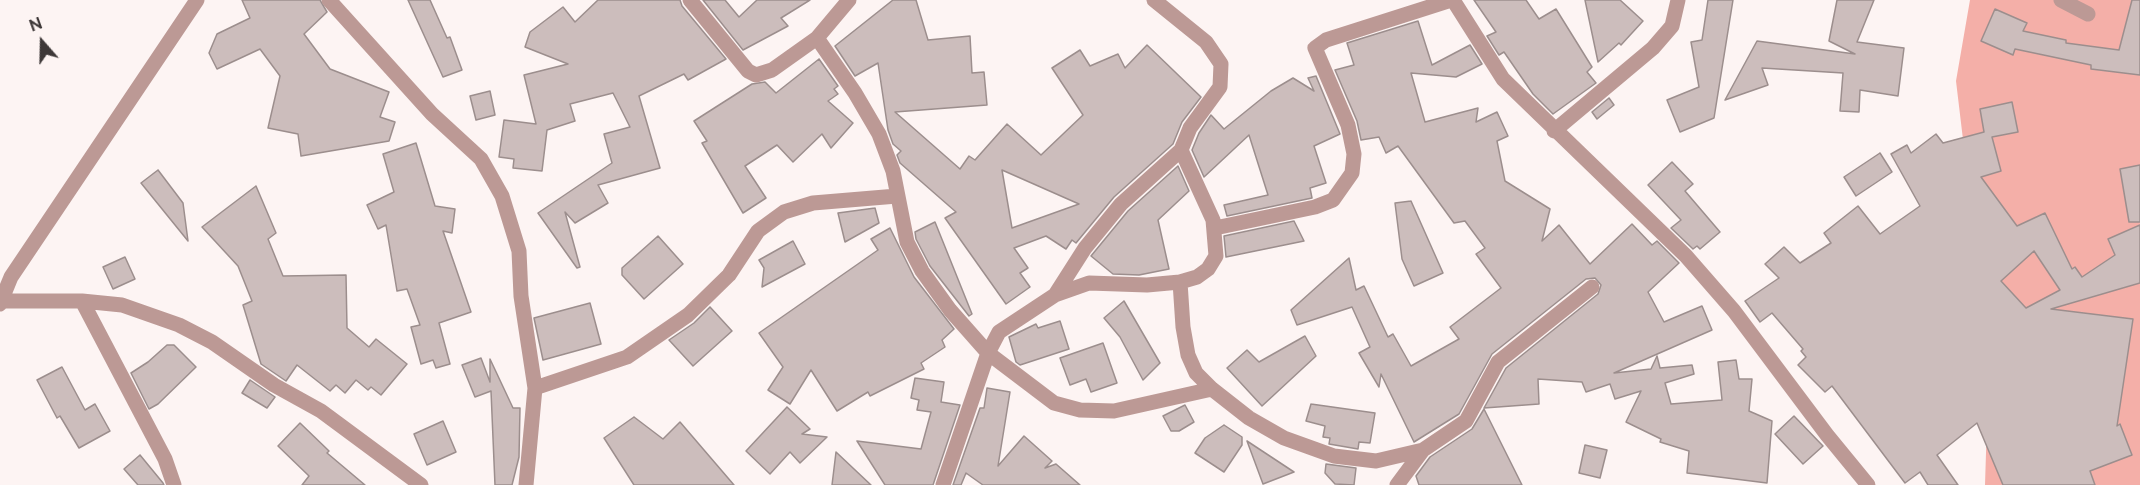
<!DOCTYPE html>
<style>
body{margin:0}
#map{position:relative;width:2140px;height:485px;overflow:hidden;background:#fdf4f3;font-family:Raleway,sans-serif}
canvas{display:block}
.north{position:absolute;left:12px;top:12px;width:60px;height:60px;-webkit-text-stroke:4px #fdf4f3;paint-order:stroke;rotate:340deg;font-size:16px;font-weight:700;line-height:24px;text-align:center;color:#3e3838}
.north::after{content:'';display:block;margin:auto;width:21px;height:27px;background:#3e3838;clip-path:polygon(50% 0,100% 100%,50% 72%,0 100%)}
</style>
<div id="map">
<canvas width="2140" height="485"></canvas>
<div class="north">N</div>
</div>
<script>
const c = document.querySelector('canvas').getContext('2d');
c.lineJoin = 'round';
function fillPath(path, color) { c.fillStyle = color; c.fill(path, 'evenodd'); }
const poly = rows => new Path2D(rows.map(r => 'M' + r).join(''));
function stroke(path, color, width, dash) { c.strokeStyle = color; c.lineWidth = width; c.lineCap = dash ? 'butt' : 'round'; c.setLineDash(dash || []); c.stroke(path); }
fillPath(poly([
 [1970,0,2140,0,2140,485,1985,485,1989,357,1956,81]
]), '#f4afa8');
const building = poly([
 [242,0,320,0,327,12,304,34,330,69,389,92,380,117,395,122,389,141,301,156,298,134,268,128,280,76,260,49,217,69,209,53,217,34,250,18,242,0],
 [408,0,430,0,447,38,450,37,462,70,443,77,408,0],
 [598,0,680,0,682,6,726,59,688,80,684,74,639,96,660,168,598,185,608,203,575,223,565,212,580,267,577,268,538,213,612,163,604,134,630,127,613,93,570,104,575,121,547,130,542,171,513,168,514,159,499,157,504,120,536,124,524,75,568,64,525,47,530,32,563,7,575,22,598,0],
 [703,0,725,0,739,17,757,0,810,0,781,18,788,26,743,50,703,0],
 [893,0,916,0,928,40,970,36,972,73,984,72,987,105,895,112,960,169,969,156,975,160,1007,124,1041,155,1083,115,1052,68,1080,50,1090,66,1118,54,1125,68,1147,45,1201,97,1182,122,1173,144,1114,197,1076,243,1072,240,1066,249,1046,236,1014,248,1028,268,1020,273,1030,287,1006,304,945,218,956,212,900,163,897,155,901,151,893,144,888,130,878,63,855,76,835,46,893,0],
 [1002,170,1079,204,1012,228,1002,170],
 [1474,0,1526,0,1539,19,1556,9,1592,67,1587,72,1596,83,1553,114,1533,94,1504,52,1499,55,1487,36,1496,32,1474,0],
 [1585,0,1620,0,1643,21,1621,45,1619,43,1598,62,1585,0],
 [1708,0,1733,0,1714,118,1680,132,1667,100,1699,87,1691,42,1702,40,1708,0],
 [1837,0,1874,0,1857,42,1904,48,1898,96,1860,90,1859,112,1840,111,1843,73,1762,68,1768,85,1725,100,1757,41,1855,54,1829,41,1837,0],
 [2132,0,2140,0,2140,75,2091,69,2091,65,2015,49,2013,55,1981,41,1995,9,2027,23,2023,31,2066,40,2066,43,2119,50,2132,0],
 [1418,21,1432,65,1470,45,1482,64,1456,77,1411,73,1425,122,1478,108,1476,122,1497,112,1508,136,1497,141,1505,181,1550,209,1542,241,1559,225,1590,264,1632,224,1652,245,1657,241,1679,263,1648,292,1664,322,1702,306,1712,330,1614,373,1651,369,1657,356,1660,368,1692,365,1694,374,1665,383,1671,404,1722,400,1718,362,1736,360,1739,379,1752,379,1749,411,1772,421,1767,483,1687,473,1689,451,1660,442,1661,439,1626,422,1641,391,1615,399,1610,384,1586,392,1582,382,1538,379,1539,404,1484,408,1506,368,1598,294,1601,285,1595,278,1586,279,1492,354,1459,414,1414,442,1381,374,1379,387,1359,353,1370,347,1352,307,1297,325,1291,310,1349,258,1356,290,1364,286,1388,337,1393,334,1411,366,1459,339,1450,327,1501,288,1476,254,1485,248,1465,221,1454,223,1398,146,1386,153,1379,137,1361,140,1357,121,1335,70,1354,65,1347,43,1418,21],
 [819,59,838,86,834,89,838,94,828,101,853,123,831,148,822,134,793,162,777,145,745,166,766,198,743,213,702,143,707,141,694,121,752,84,765,82,776,93,819,59],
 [1316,76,1340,134,1314,146,1326,183,1310,188,1312,198,1227,216,1224,205,1268,195,1249,135,1204,177,1192,150,1199,133,1211,115,1224,129,1271,91,1293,78,1314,91,1308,78,1316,76],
 [490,91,495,115,476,120,470,96,490,91],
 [1609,98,1614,105,1597,119,1592,112,1609,98],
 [2012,102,2018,132,1992,137,2001,171,1981,177,2017,226,2045,213,2072,269,2075,267,2082,277,2115,255,2108,239,2140,225,2140,283,2051,309,2133,319,2117,426,2120,424,2132,455,2090,471,2095,485,2003,485,1977,423,1937,455,1958,485,1928,485,1920,472,1905,483,1832,386,1825,392,1798,365,1806,357,1801,351,1803,349,1772,313,1760,322,1745,301,1779,278,1765,264,1784,247,1800,263,1831,243,1824,233,1858,206,1880,234,1920,206,1891,154,1907,145,1911,153,1936,134,1943,143,1984,132,1980,109,2012,102],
 [2034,251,2060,290,2026,308,2001,281,2034,251],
 [416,143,435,206,455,209,452,233,443,231,471,312,439,323,450,364,436,368,433,360,421,364,411,327,420,325,407,289,397,291,386,225,378,229,367,205,394,192,383,154,416,143],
 [1880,153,1892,172,1856,196,1844,177,1880,153],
 [1672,162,1693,184,1685,191,1720,232,1700,249,1697,246,1693,249,1671,228,1681,220,1648,185,1672,162],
 [2140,165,2140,222,2129,222,2120,169,2140,165],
 [1178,166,1189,191,1158,220,1169,269,1139,275,1113,274,1091,256,1128,211,1178,166],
 [158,170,183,203,188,241,141,183,158,170],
 [256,186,276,233,268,239,283,276,346,275,347,328,369,347,376,339,407,364,381,395,371,387,368,390,356,380,345,393,336,385,330,391,297,365,286,381,261,364,243,305,252,301,238,266,202,227,256,186],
 [1411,201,1443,273,1414,286,1402,259,1395,203,1411,201],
 [875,208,879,223,845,242,838,213,875,208],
 [1294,221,1304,241,1226,257,1224,236,1294,221],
 [935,222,972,314,969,316,930,266,916,239,915,232,935,222],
 [890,228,914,277,954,329,942,340,945,347,921,363,924,369,870,396,868,392,837,411,811,370,790,404,768,390,783,367,759,333,878,250,871,239,890,228],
 [658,236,683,264,644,299,622,275,622,268,658,236],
 [793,241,805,264,762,287,764,268,759,260,793,241],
 [125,257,135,279,113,289,103,267,125,257],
 [1124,301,1160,363,1143,380,1120,337,1104,318,1124,301],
 [590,303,601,344,543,360,534,318,590,303],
 [710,307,732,331,693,366,669,340,694,323,710,307],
 [1060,321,1069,349,1020,365,1016,362,1009,337,1036,324,1038,328,1060,321],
 [1305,336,1316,356,1262,406,1227,368,1247,350,1259,362,1305,336],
 [1103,343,1117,383,1091,392,1086,379,1070,385,1060,358,1103,343],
 [167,345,174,345,196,367,158,404,149,409,131,373,148,362,167,345],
 [481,358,490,382,490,359,513,408,520,408,519,457,512,485,495,485,491,391,475,397,462,365,481,358],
 [62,367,85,410,95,404,110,431,79,448,60,416,57,418,37,380,62,367],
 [915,378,944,382,941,402,960,405,933,485,885,485,857,441,921,449,931,412,917,410,919,400,911,398,915,378],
 [250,380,275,397,267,408,242,393,250,380],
 [987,388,1010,392,998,466,1024,436,1052,461,1045,468,1056,464,1080,485,983,485,966,473,961,485,953,485,980,408,984,408,987,388],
 [1311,404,1375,413,1370,443,1359,442,1358,449,1329,444,1330,438,1323,437,1325,426,1306,421,1311,404],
 [1185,405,1194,422,1179,431,1171,431,1163,416,1185,405],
 [787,407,810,429,802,434,827,437,800,463,790,452,770,474,746,451,787,407],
 [1484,409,1522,485,1419,485,1416,476,1430,457,1472,429,1484,409],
 [1794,416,1823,446,1803,464,1775,434,1794,416],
 [634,417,663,439,680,422,734,485,634,485,604,438,634,417],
 [443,421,456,452,427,465,414,434,443,421],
 [300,423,329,451,327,453,365,485,302,485,309,476,278,446,300,423],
 [1224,425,1242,437,1242,445,1224,472,1195,453,1205,438,1224,425],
 [1247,441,1294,472,1263,484,1247,441],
 [1585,445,1607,450,1600,478,1579,473,1585,445],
 [836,452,871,485,832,485,836,452],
 [140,455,163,483,164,485,138,485,124,469,140,455],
 [1326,464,1356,468,1354,485,1335,484,1325,473,1326,464]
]);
fillPath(building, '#ccbdbc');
stroke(building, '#9c8e8d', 1.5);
stroke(poly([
 [329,0,432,114,481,159,502,196,519,251,521,296,535,388,526,485],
 [690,0,748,71,756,75,772,70,817,38,849,0],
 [1453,0,1503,79,1686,256,1734,311,1827,435,1868,485],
 [2061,0,2088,14],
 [817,38,855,93,879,134,893,171,907,242,922,271,950,310,988,353,1054,403,1080,410,1114,411,1212,389],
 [1554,131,1653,48,1672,26,1678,0],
 [1215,228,1315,207,1333,200,1352,173,1354,154,1348,125,1315,48,1326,40,1451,0],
 [1180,282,1183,327,1188,355,1196,373,1212,389,1249,418,1284,438,1334,456,1376,461,1423,450,1466,421,1498,362,1592,287],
 [1055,295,1085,248,1121,204,1181,150],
 [2,301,82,301,122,305,179,325,212,342,274,385,321,411,421,485],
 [82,301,165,459,174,485],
 [0,304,11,277,197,0],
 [535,388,627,357,688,315,729,275,758,231,784,212,813,203,897,196],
 [943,485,988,353,999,332,1055,295,1089,283,1147,285,1180,282,1197,277,1208,269,1216,256,1213,220,1181,150,1190,128,1220,87,1221,64,1206,42,1154,0],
 [1397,485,1423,450]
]), '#bc9995', 15);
</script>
